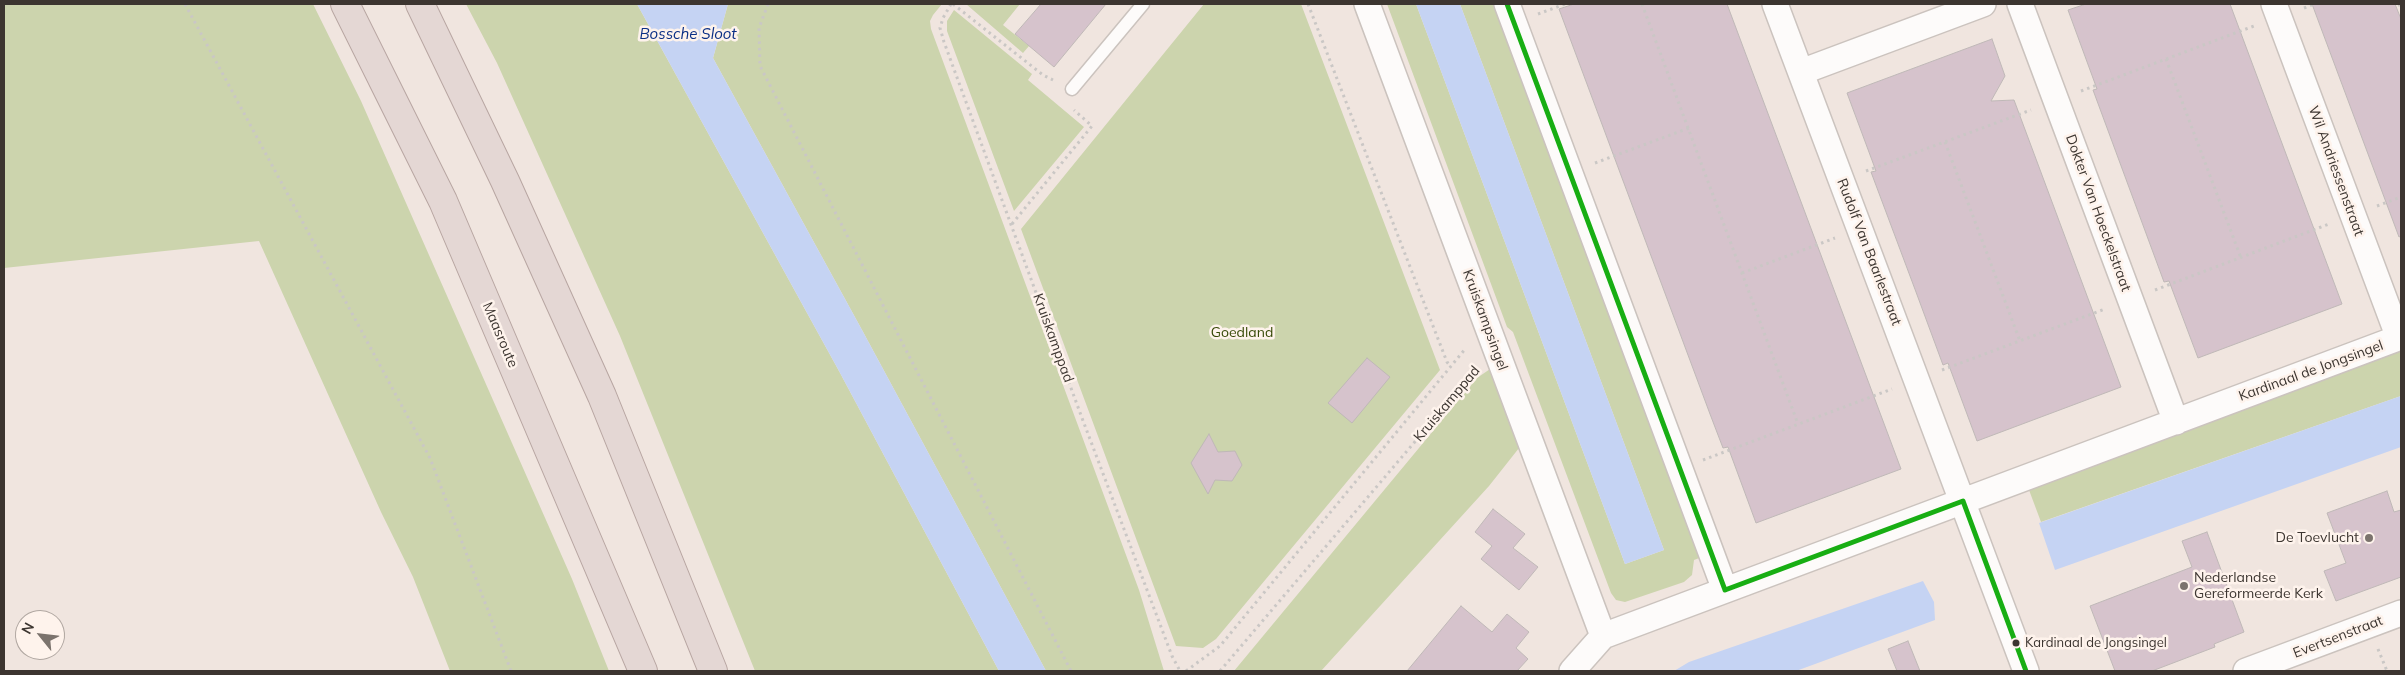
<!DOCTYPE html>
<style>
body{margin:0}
#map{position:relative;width:2405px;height:675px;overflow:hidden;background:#f0e5df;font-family:Mulish,sans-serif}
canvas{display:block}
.frame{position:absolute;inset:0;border:5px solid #3c3530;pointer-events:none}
.north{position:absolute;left:15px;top:610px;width:50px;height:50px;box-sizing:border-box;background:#fef3ec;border:1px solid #b0a7a1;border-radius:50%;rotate:299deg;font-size:14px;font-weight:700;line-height:20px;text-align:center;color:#3c3530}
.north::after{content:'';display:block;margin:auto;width:18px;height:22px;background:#7b736d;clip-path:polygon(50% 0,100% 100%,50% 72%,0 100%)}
</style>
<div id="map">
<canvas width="2405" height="675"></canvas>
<div class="frame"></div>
<div class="north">N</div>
</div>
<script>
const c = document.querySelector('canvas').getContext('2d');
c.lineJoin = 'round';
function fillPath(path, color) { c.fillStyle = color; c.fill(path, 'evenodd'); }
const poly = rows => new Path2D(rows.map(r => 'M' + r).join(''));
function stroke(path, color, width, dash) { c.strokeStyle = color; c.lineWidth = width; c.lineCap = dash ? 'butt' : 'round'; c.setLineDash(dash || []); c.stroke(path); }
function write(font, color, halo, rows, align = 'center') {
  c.font = font + ' Mulish,sans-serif'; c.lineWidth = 5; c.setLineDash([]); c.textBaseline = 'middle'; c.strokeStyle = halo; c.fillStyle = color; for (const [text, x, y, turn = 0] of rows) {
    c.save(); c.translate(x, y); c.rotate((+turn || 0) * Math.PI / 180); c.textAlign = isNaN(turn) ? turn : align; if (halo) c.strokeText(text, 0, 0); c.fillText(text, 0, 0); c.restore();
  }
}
fillPath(poly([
 [4,4,313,4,361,101,572,579,609,671,450,671,413,577,381,512,259,241,4,268],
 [466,4,637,4,839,371,999,671,755,671,620,336,497,63],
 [728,4,942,4,933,15,930,21,931,29,1139,590,1164,671,1046,671,862,330,713,58],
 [966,4,1020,4,1003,25,1029,46,1023,53],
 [1204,4,1301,4,1440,370,1216,639,1203,648,1176,646,1021,229],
 [1387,4,1416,4,1625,564,1664,550,1460,4,1495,4,1702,557,1694,560,1692,575,1684,582,1625,602,1616,600,1611,593,1513,332,1507,327],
 [954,10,1032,74,1028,80,1084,127,1014,211,947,31,947,21],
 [2401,351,2401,396,2041,522,2029,490],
 [1493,367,1523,443,1489,486,1321,671,1234,671,1477,378]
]), '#ccd4ad');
fillPath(poly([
 [637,4,728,4,713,58,862,330,1046,671,999,671,839,371],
 [1416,4,1460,4,1664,550,1625,564],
 [2401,396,2401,447,2055,570,2039,523],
 [1923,581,1934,602,1935,620,1796,671,1674,671,1689,662]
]), '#c5d3f3');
const building = poly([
 [1041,4,1106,4,1054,67,1015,34,1041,4],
 [1574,4,1727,4,1901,469,1756,523,1728,447,1723,448,1710,414,1559,9,1574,4],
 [2086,4,2230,4,2342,304,2198,358,2169,281,2164,282,2093,90,2097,89,2068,10,2086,4],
 [2312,4,2395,4,2401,19,2401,236,2399,237,2312,4],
 [1992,39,2005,76,1991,101,2014,100,2121,387,1977,441,1948,363,1943,365,1916,292,1871,172,1876,171,1847,93,1992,39],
 [1367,358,1390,377,1352,423,1328,403,1367,358],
 [1209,434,1218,452,1235,451,1242,465,1232,481,1215,480,1208,494,1191,463,1209,434],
 [2387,491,2394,512,2401,510,2401,577,2336,601,2324,571,2346,563,2327,513,2387,491],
 [1493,509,1525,534,1513,548,1538,567,1519,590,1481,559,1492,546,1475,532,1493,509],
 [2207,532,2244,632,2214,644,2215,647,2152,671,2115,671,2090,606,2192,567,2182,541,2207,532],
 [1461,606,1492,632,1507,614,1529,632,1516,648,1528,659,1517,671,1407,671,1461,606],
 [1908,641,1920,671,1897,671,1888,649,1908,641]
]);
fillPath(building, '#d6c3cc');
stroke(building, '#bfb8b7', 1);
const service = poly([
 [1072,89,1143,4]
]);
const minor = poly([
 [1367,4,1603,636],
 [1507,4,1725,590],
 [1775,4,2026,671],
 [2020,4,2176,422],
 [2274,4,2399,338],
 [1801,72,1983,4],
 [1572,671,1603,636,2401,337],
 [2246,671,2401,613]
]);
const motorway = poly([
 [345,4,443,201,643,671],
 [420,4,505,181,602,396,713,671]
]);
stroke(service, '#cbc3be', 15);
stroke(minor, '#cbc3be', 28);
stroke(motorway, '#b8a6a2', 30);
stroke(poly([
 [185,4,430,458,511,671],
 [768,4,759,28,760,66,1071,671],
 [951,4,943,18,940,28,944,42,1082,418,1172,656,1180,671],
 [953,4,1043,75,1053,80],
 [1308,4,1447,362,1451,367],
 [1642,4,1798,424],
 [2399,4,2401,10],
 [2304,8,2314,4],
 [1538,14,1565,4],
 [2166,59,2241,258],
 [2081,91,2254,26],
 [1945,142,2020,341],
 [1595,163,1689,128],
 [1866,171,2031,110],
 [2377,206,2401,197],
 [1012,224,1092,126,1074,110],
 [1742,273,1835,238],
 [2155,290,2329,224],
 [1942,370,2105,309],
 [1703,460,1892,389],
 [2378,649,2387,671],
 [1186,671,1220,646,1466,348],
 [1220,671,1475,371]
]), '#cac7c5', 3, [2.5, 4]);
stroke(service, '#fdfbfa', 12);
stroke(minor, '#fdfbfa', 25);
stroke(motorway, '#e4d7d4', 28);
stroke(poly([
 [1507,4,1725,590],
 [1963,501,2026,671],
 [1725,590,1963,501]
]), '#18ae13', 5);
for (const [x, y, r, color] of [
 [2369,538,5,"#7b736d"],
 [2184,586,5,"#7b736d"],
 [2016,643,4.5,"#3c3530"]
]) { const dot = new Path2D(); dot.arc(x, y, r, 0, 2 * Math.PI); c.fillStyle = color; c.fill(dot); stroke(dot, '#fef3ec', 2); }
write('13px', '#3c3530', '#fef3ec', [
 ["Kardinaal de Jongsingel",2025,643]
], 'left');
write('14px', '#3c3530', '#fef3ec', [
 ["Wil Andriessenstraat",2336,171,70],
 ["Dokter Van Hoeckelstraat",2098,213,70],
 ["Rudolf Van Baarlestraat",1869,252,69],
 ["Kruiskampsingel",1485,320,70],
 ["Maasroute",500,335,67],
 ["Kruiskamppad",1053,338,70],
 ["Kardinaal de Jongsingel",2311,371,-20],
 ["Kruiskamppad",1447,404,-50],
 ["Evertsenstraat",2338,637,-21]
]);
write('14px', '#364906', '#fef3ec', [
 ["Goedland",1242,333]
]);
write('14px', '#3c3530', '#fef3ec', [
 ["De Toevlucht",2359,538],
 ["Nederlandse",2194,578,"left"],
 ["Gereformeerde Kerk",2194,594,"left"]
], 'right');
write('italic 15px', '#0b2f85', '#fef3ec', [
 ["Bossche Sloot",688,34]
]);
</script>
